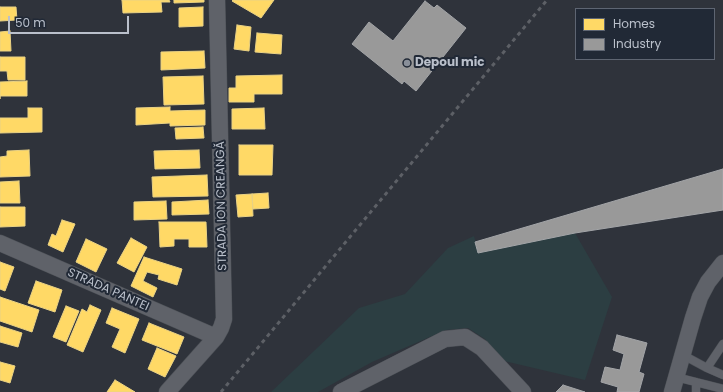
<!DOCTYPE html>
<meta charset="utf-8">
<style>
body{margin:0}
#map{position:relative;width:723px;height:392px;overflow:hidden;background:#2f333b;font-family:Poppins,sans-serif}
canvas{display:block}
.legend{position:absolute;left:575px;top:8px;width:140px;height:52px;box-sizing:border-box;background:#212936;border:1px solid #5e6572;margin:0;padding:5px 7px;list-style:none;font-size:12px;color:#bac0cb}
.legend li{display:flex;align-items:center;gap:8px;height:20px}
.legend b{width:20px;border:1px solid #5e6572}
.scale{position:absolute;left:8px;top:16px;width:121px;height:18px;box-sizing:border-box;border:2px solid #bac0cb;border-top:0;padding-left:5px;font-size:12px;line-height:14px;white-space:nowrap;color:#bac0cb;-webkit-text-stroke:3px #212936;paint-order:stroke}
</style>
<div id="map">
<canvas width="723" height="392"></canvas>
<ul class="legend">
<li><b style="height:11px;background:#ffd966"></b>Homes</li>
<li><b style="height:11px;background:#999"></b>Industry</li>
</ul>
<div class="scale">50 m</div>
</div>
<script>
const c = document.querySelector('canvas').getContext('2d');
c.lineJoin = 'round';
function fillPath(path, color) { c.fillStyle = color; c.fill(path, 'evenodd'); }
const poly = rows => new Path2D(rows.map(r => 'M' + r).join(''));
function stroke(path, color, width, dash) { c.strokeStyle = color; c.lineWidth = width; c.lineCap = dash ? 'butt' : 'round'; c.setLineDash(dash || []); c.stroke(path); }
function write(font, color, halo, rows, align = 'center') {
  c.font = font + ' Poppins,sans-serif'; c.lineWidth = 4; c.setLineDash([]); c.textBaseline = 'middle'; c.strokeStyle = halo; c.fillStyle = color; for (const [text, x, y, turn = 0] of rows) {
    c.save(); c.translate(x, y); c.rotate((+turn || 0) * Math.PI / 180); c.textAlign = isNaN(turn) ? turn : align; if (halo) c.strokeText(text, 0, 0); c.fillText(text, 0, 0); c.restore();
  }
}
fillPath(poly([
 [575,233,612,297,585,380,500,360,485,339,468,328,446,330,372,362,318,392,271,392,359,308,405,294,448,248,474,236,478,252]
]), '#2c3e42');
const homes = poly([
 [122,0,169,0,170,2,161,2,162,12,123,13,122,0],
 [174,0,204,0,204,2,174,3,174,0],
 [233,0,274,0,261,18,232,1,233,0],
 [0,7,16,7,17,20,0,21,0,7],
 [203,7,203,26,179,27,179,8,203,7],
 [237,25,251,27,249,51,234,49,237,25],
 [10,31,11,51,0,51,0,32,10,31],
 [257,33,282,35,281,54,255,52,257,33],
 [204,51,205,68,161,70,161,52,204,51],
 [0,57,25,57,25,80,8,80,7,71,0,71,0,57],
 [282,75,282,94,254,94,254,102,229,102,229,88,236,88,236,76,282,75],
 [203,76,204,104,164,105,163,77,203,76],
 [27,81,27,96,0,96,0,99,0,82,27,81],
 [170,107,170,111,205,110,205,125,170,126,170,123,136,125,136,108,170,107],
 [28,108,42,108,42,132,0,133,0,118,28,118,28,108],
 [264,108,265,129,232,129,232,109,264,108],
 [203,127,204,138,176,139,175,128,203,127],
 [239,145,273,145,272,175,239,175,239,145],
 [29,150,30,176,0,177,0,157,7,156,7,151,29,150],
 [199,150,200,168,155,169,154,151,199,150],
 [207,175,208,196,153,197,152,177,207,175],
 [19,181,20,203,0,203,0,182,19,181],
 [268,193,269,208,253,209,252,194,268,193],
 [252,194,253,216,238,217,236,195,252,194],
 [208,200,209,214,172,215,172,202,208,200],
 [166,201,167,219,134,220,134,202,166,201],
 [0,207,25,207,25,226,0,227,0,207],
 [62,220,75,224,63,252,48,245,52,234,56,236,62,220],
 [159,222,206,222,207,247,189,247,189,239,174,239,174,246,160,247,159,222],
 [131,238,147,247,134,272,117,263,131,238],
 [86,239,107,249,96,272,76,262,86,239],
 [144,257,182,269,177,285,158,279,159,275,147,272,143,281,157,288,153,297,131,286,144,257],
 [0,262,14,267,5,291,0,289,0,262],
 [36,281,62,290,55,312,28,303,36,281],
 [0,297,39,310,32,332,0,321,0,297],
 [90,305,101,310,83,352,67,345,82,309,87,312,90,305],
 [66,306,79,311,66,342,53,337,66,306],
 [112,308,139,319,125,353,112,347,120,329,106,323,112,308],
 [149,323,184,337,177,354,142,340,149,323],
 [0,326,22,333,18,347,0,342,0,326],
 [157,348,176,356,165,377,148,369,157,348],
 [0,362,15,366,10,383,0,380,0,362],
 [115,380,135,392,107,392,115,380]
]);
fillPath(homes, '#ffd966');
stroke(homes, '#ead284', 1);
const industry = poly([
 [425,1,434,8,437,5,466,28,416,91,404,81,402,84,352,44,369,22,393,41,425,1],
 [723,169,723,210,575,233,478,253,475,242,723,169],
 [617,335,647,343,639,372,644,374,639,392,617,392,618,387,601,382,605,367,620,370,624,354,613,350,617,335],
 [563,385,585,392,556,392,563,385]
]);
fillPath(industry, '#999');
stroke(industry, '#a3a5a8', 1);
const lane = poly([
 [683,355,707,368,723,375],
 [707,368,723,344],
 [676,377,723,389],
 [696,392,696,382]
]);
const street = poly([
 [0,243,216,337],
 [167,392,216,337,221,328,224,319,217,0],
 [341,392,445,339,465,337,482,348,523,392],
 [672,392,693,318,700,297,708,282,723,263]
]);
stroke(lane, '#4c5056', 9);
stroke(street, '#4c5056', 17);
stroke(lane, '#5f6269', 8);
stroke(street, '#5f6269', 16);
stroke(poly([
 [221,392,547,0]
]), '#5d6066', 3, [4, 4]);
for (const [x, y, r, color] of [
 [407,63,4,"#898f99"]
]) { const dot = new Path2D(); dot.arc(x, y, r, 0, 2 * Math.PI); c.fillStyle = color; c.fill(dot); stroke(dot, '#212936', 1.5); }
write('bold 12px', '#bac0cb', '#212936', [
 ["Depoul mic",415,63]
], 'left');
write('12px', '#bac0cb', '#212936', [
 ["STRADA ION CREANGĂ",222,206,-91],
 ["STRADA PANTEI",108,290,24]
]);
</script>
